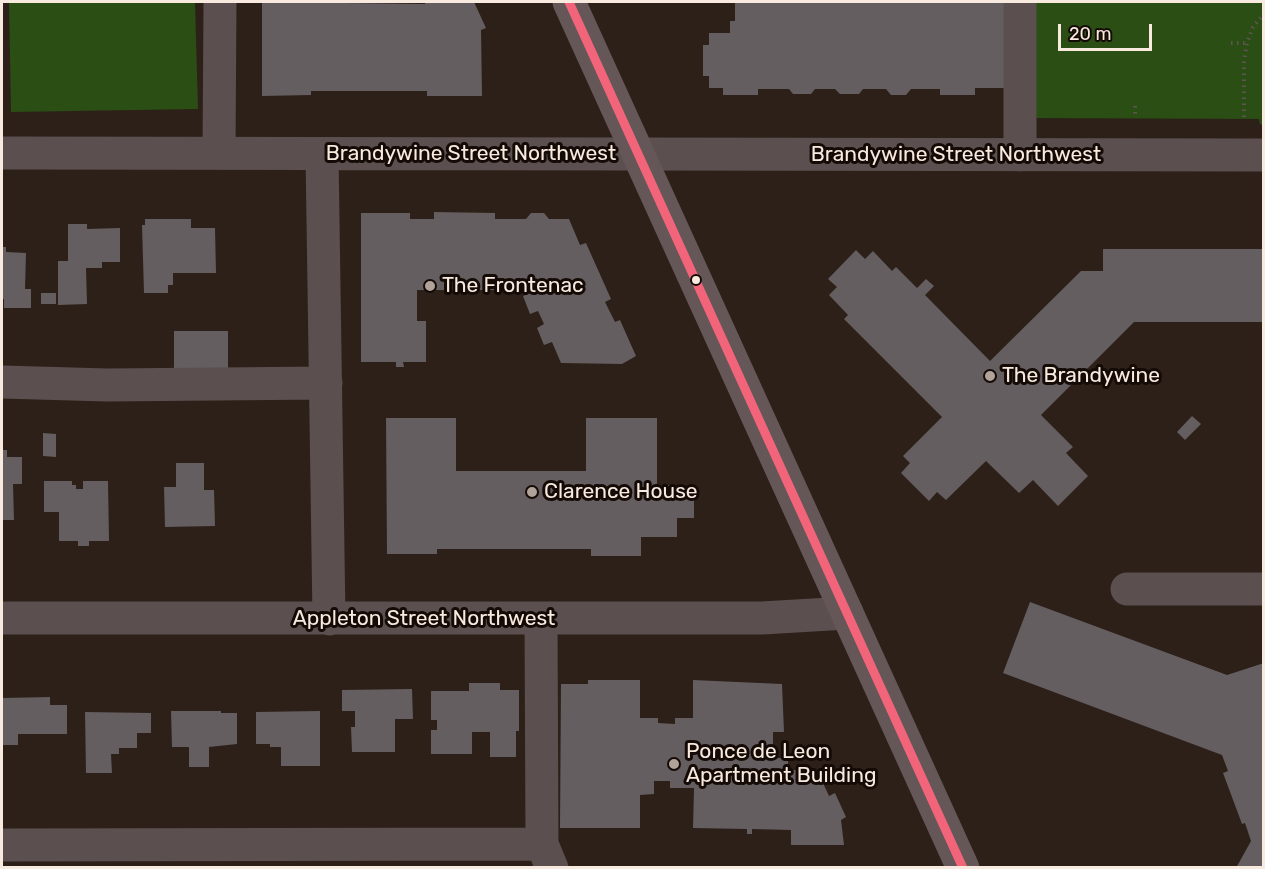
<!DOCTYPE html>
<style>
body{margin:0}
#map{position:relative;width:1265px;height:869px;overflow:hidden;background:#2d2018;font-family:Rubik,sans-serif}
canvas{display:block}
.frame{position:absolute;inset:0;border:3px solid #f9eae0;pointer-events:none}
.scale{position:absolute;left:1058px;top:24px;width:94px;height:27px;box-sizing:border-box;border:3px solid #f9eae0;border-top:0;padding-left:8px;font-size:18px;line-height:21px;white-space:nowrap;color:#f9eae0;-webkit-text-stroke:4px #150b06;paint-order:stroke}
</style>
<div id="map">
<canvas width="1265" height="869"></canvas>
<div class="frame"></div>
<div class="scale">20 m</div>
</div>
<script>
const c = document.querySelector('canvas').getContext('2d');
c.lineJoin = 'round';
function fillPath(path, color) { c.fillStyle = color; c.fill(path, 'evenodd'); }
const poly = rows => new Path2D(rows.map(r => 'M' + r).join(''));
function stroke(path, color, width, dash) { c.strokeStyle = color; c.lineWidth = width; c.lineCap = dash ? 'butt' : 'round'; c.setLineDash(dash || []); c.stroke(path); }
function write(font, color, halo, rows, align = 'center') {
  c.font = font + ' Rubik,sans-serif'; c.lineWidth = 6; c.setLineDash([]); c.textBaseline = 'middle'; c.strokeStyle = halo; c.fillStyle = color; for (const [text, x, y, turn = 0] of rows) {
    c.save(); c.translate(x, y); c.rotate((+turn || 0) * Math.PI / 180); c.textAlign = isNaN(turn) ? turn : align; if (halo) c.strokeText(text, 0, 0); c.fillText(text, 0, 0); c.restore();
  }
}
fillPath(poly([
 [9,2,195,2,198,109,11,112],
 [1031,2,1263,2,1263,125,1260,124,1259,119,1030,118]
]), '#2b4e14');
fillPath(poly([
 [262,2,425,4,425,2,474,2,486,28,481,30,482,96,427,96,427,91,311,91,311,95,262,96],
 [735,2,838,2,840,3,852,3,854,2,1006,2,1006,88,975,88,975,95,940,95,940,89,911,89,906,95,891,95,886,89,863,89,859,94,840,94,835,89,815,89,811,94,793,94,789,89,758,89,758,95,723,95,723,88,709,88,709,76,703,76,703,45,709,45,709,33,730,33,730,21,735,21],
 [434,212,495,213,495,219,526,219,531,213,544,213,549,219,569,219,580,245,586,243,611,299,605,302,615,322,620,320,636,356,622,364,561,363,552,342,544,345,537,328,544,324,538,311,530,314,523,296,530,293,525,282,498,282,498,290,417,290,417,321,426,321,426,362,403,362,404,367,396,367,396,362,361,362,361,213,410,213,410,219,434,219],
 [145,219,191,219,191,228,215,228,216,273,173,273,173,285,168,285,168,293,144,293,142,225,145,225],
 [68,224,87,224,87,229,120,228,120,262,102,262,102,268,86,268,87,304,58,305,58,261,68,261],
 [2,247,6,247,6,252,26,253,25,289,31,289,31,308,4,308,4,299,2,299],
 [1103,249,1264,249,1264,322,1134,322,1041,415,1073,447,1066,453,1088,476,1058,506,1033,480,1019,493,986,461,946,500,937,492,929,501,901,473,910,463,903,456,942,417,844,319,848,315,829,295,837,287,828,279,856,250,865,259,873,251,892,271,896,267,917,288,926,279,934,286,925,295,990,361,1081,271,1103,271],
 [41,293,56,293,56,304,41,304],
 [174,331,228,331,228,371,174,372],
 [1192,416,1201,424,1185,440,1177,432],
 [386,418,456,418,456,471,586,471,586,418,657,418,657,485,677,485,677,499,694,499,694,518,677,518,677,537,641,537,641,556,591,556,591,549,437,549,437,554,387,554],
 [43,433,56,434,56,457,43,456],
 [2,450,7,450,7,457,22,457,22,484,13,484,14,520,2,520],
 [176,463,204,463,204,490,214,490,215,526,165,527,164,487,176,487],
 [44,481,72,481,72,485,76,485,76,489,83,489,83,481,108,481,109,541,89,541,89,546,78,546,78,541,59,541,59,512,44,512],
 [1030,602,1227,675,1264,663,1264,868,1236,868,1251,841,1245,823,1242,824,1223,773,1228,771,1222,755,1003,673],
 [588,680,640,680,640,718,658,718,658,723,675,724,675,718,693,718,693,680,782,684,784,732,773,732,773,758,788,758,788,770,817,770,829,796,835,793,846,817,841,820,844,845,791,845,791,830,752,829,752,834,747,834,747,829,693,828,694,788,670,788,670,781,654,781,654,794,640,795,640,828,560,828,561,684,588,684],
 [469,683,500,683,500,690,519,690,519,731,516,731,516,757,490,757,490,732,472,732,472,754,431,754,431,730,437,730,437,720,431,720,431,691,469,691],
 [412,689,413,719,395,719,395,752,352,752,351,727,355,727,355,711,342,711,342,690],
 [50,697,50,705,67,705,67,734,18,734,18,745,2,745,2,698],
 [171,711,221,711,221,713,237,713,237,744,209,747,209,767,189,767,189,747,172,747],
 [320,711,320,766,281,766,281,747,270,747,270,744,256,744,256,712],
 [85,712,151,713,151,733,137,733,137,748,119,748,119,754,111,754,112,773,86,773]
]), '#645e60');
stroke(poly([
 [1231,43,1247,43],
 [1135,106,1135,116],
 [1244,117,1244,62,1247,43,1253,27,1264,14]
]), '#5e5453', 4, [1.5, 4.5]);
stroke(poly([
 [1020,2,1020,155],
 [2,153,1264,155],
 [219,153,220,2],
 [322,154,329,619],
 [2,382,107,385,326,383],
 [1127,589,1264,589],
 [2,618,762,618,847,613],
 [541,619,542,844,552,868],
 [2,845,542,844]
]), '#5b4f50', 33);
stroke(poly([
 [569,2,963,868]
]), '#655657', 33);
stroke(poly([
 [569,2,963,868]
]), '#f1647a', 9);
for (const [x, y, r, color] of [
 [696,280,5,"#f9eae0"],
 [430,286,6,"#b2a39a"],
 [990,376,6,"#b2a39a"],
 [532,492,6,"#b2a39a"],
 [674,764,6,"#b2a39a"]
]) { const dot = new Path2D(); dot.arc(x, y, r, 0, 2 * Math.PI); c.fillStyle = color; c.fill(dot); stroke(dot, '#150b06', 2); }
write('21px', '#f9eae0', '#150b06', [
 ["Brandywine Street Northwest",471,154],
 ["Brandywine Street Northwest",956,155],
 ["Appleton Street Northwest",424,619]
]);
write('21px', '#f9eae0', '#150b06', [
 ["The Frontenac",442,286],
 ["The Brandywine",1002,376],
 ["Clarence House",544,492],
 ["Ponce de Leon",686,752],
 ["Apartment Building",686,776]
], 'left');
</script>
